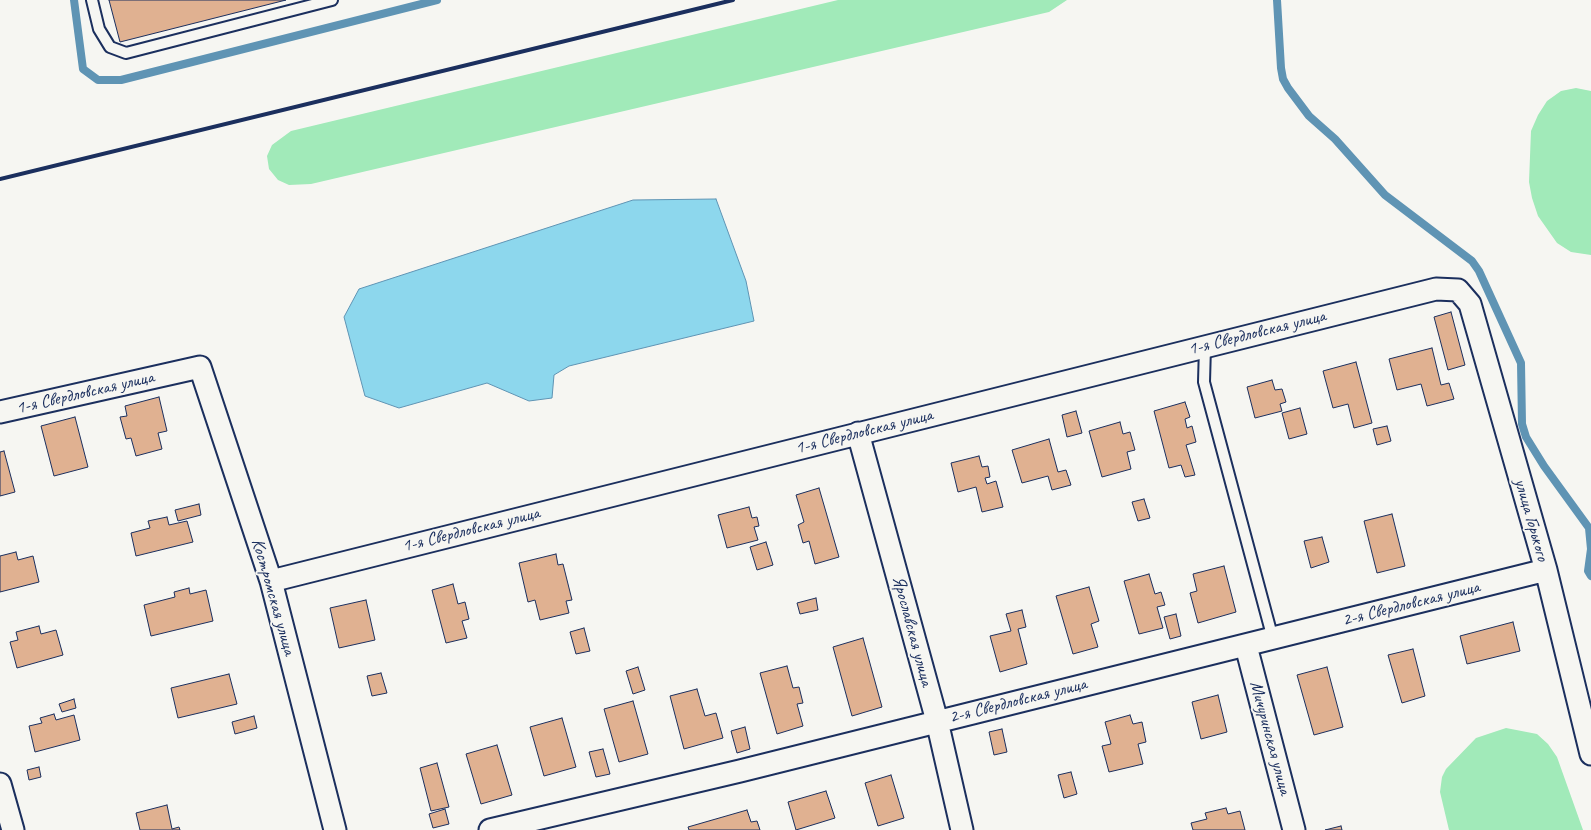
<!DOCTYPE html>
<meta charset="utf-8">
<style>
body{margin:0}
canvas{display:block;background:#f6f6f2}
</style>
<canvas width="1591" height="830"></canvas>
<script>
const c = document.querySelector('canvas').getContext('2d');
c.lineJoin = 'round';
function fillPath(path, color) { c.fillStyle = color; c.fill(path, 'evenodd'); }
const poly = rows => new Path2D(rows.map(r => 'M' + r).join(''));
function stroke(path, color, width, dash) { c.strokeStyle = color; c.lineWidth = width; c.lineCap = dash ? 'butt' : 'round'; c.setLineDash(dash || []); c.stroke(path); }
function write(font, color, halo, rows, align = 'center') {
  c.font = font + ' Caveat,sans-serif'; c.lineWidth = 4; c.setLineDash([]); c.textBaseline = 'middle'; c.strokeStyle = halo; c.fillStyle = color; for (const [text, x, y, turn = 0] of rows) {
    c.save(); c.translate(x, y); c.rotate((+turn || 0) * Math.PI / 180); c.textAlign = isNaN(turn) ? turn : align; if (halo) c.strokeText(text, 0, 0); c.fillText(text, 0, 0); c.restore();
  }
}
fillPath(poly([
 [838,0,1067,0,1049,12,311,184,289,185,278,180,269,169,267,156,272,145,291,131],
 [1576,88,1591,91,1591,255,1571,252,1557,243,1538,216,1532,198,1529,182,1531,131,1538,115,1547,101,1561,91],
 [1506,728,1537,734,1548,744,1557,757,1583,830,1449,830,1440,792,1442,777,1446,769,1476,738]
]), '#a1eab9');
const water = poly([
 [716,199,746,281,754,321,569,366,554,375,552,398,529,401,487,383,399,408,365,396,344,317,359,289,633,200,716,199]
]);
fillPath(water, '#8dd7ed');
stroke(water, '#5f94b4', 1);
stroke(poly([
 [74,0,83,69,98,80,121,80,437,0],
 [1277,0,1281,68,1283,79,1288,88,1309,116,1335,139,1385,195,1472,261,1479,271,1521,363,1522,424,1526,437,1544,466,1589,528,1591,549,1588,571,1591,576]
]), '#5f94b4', 8);
const building = poly([
 [109,0,286,0,120,42,109,0],
 [1451,312,1465,365,1448,370,1434,317,1451,312],
 [1432,348,1441,385,1449,383,1454,399,1427,406,1421,384,1397,390,1389,359,1432,348],
 [1356,362,1372,423,1354,428,1348,404,1333,408,1323,371,1356,362],
 [1272,380,1275,390,1282,389,1286,402,1280,404,1282,411,1255,418,1247,387,1272,380],
 [159,397,167,431,158,433,162,449,136,456,131,438,126,439,120,417,127,416,125,406,159,397],
 [1185,402,1190,417,1185,419,1187,428,1192,426,1196,442,1186,445,1195,475,1185,477,1181,465,1169,468,1154,411,1185,402],
 [1300,408,1307,434,1289,439,1282,413,1300,408],
 [1076,411,1082,433,1067,437,1062,415,1076,411],
 [75,417,88,467,54,476,41,426,75,417],
 [1120,422,1123,434,1130,432,1135,450,1127,452,1131,469,1102,477,1089,431,1120,422],
 [1387,426,1391,441,1377,445,1373,429,1387,426],
 [1049,439,1058,472,1066,470,1071,485,1052,490,1048,476,1022,483,1012,450,1049,439],
 [4,451,15,492,0,496,0,452,4,451],
 [979,456,982,467,988,466,990,477,985,478,987,484,996,481,1003,507,982,512,976,487,958,492,951,463,979,456],
 [819,488,839,557,815,564,809,541,803,543,798,525,804,522,796,495,819,488],
 [1144,499,1150,518,1138,521,1132,502,1144,499],
 [199,504,201,515,178,521,175,510,199,504],
 [749,507,752,518,757,517,759,526,754,527,758,540,727,548,718,515,749,507],
 [1392,514,1405,566,1377,573,1364,521,1392,514],
 [167,517,169,525,187,521,193,542,136,556,131,533,150,528,148,521,167,517],
 [1322,537,1329,562,1311,568,1304,541,1322,537],
 [766,542,773,565,757,570,750,547,766,542],
 [16,552,18,560,33,556,39,582,0,592,0,556,16,552],
 [556,554,558,565,563,564,572,600,566,601,569,613,540,620,535,600,528,602,519,563,556,554],
 [1224,566,1236,612,1198,623,1190,593,1197,591,1193,574,1224,566],
 [1149,574,1155,594,1161,592,1165,605,1157,607,1163,628,1139,634,1124,581,1149,574],
 [453,584,458,604,465,602,469,619,462,621,467,638,446,643,432,590,453,584],
 [1089,587,1099,621,1091,624,1098,647,1073,654,1056,596,1089,587],
 [189,588,190,594,206,590,213,621,151,636,144,605,175,597,174,592,189,588],
 [816,598,818,610,800,614,797,603,816,598],
 [366,600,375,640,339,648,330,608,366,600],
 [1022,610,1026,627,1018,629,1027,664,1000,672,990,636,1011,631,1006,614,1022,610],
 [1176,614,1181,636,1170,639,1164,617,1176,614],
 [1513,622,1520,651,1467,664,1460,636,1513,622],
 [39,626,41,634,56,630,63,655,17,668,10,642,18,640,16,632,39,626],
 [584,628,590,651,576,654,570,632,584,628],
 [863,638,882,707,852,716,833,647,863,638],
 [1413,649,1425,696,1402,703,1388,655,1413,649],
 [787,666,793,688,799,687,803,703,797,704,803,726,777,734,760,673,787,666],
 [638,667,645,690,633,694,626,671,638,667],
 [1327,667,1343,727,1314,735,1297,675,1327,667],
 [381,673,387,693,372,696,367,676,381,673],
 [229,674,237,704,178,718,171,688,229,674],
 [697,689,705,716,716,713,723,738,684,749,670,696,697,689],
 [1218,695,1227,732,1201,739,1192,702,1218,695],
 [74,699,76,708,62,712,59,704,74,699],
 [633,701,648,754,619,762,604,709,633,701],
 [54,714,56,720,74,715,80,740,35,752,29,726,42,723,40,718,54,714],
 [1130,715,1133,724,1142,722,1146,742,1138,744,1143,764,1109,772,1102,746,1111,744,1105,722,1130,715],
 [254,716,257,728,235,734,232,722,254,716],
 [562,718,576,767,544,776,530,727,562,718],
 [745,727,750,749,737,753,731,731,745,727],
 [1002,729,1007,752,994,755,989,732,1002,729],
 [497,745,512,795,481,804,466,754,497,745],
 [603,749,610,774,596,777,589,752,603,749],
 [437,763,449,807,431,811,420,768,437,763],
 [39,767,41,777,29,780,27,770,39,767],
 [1071,772,1077,794,1064,798,1058,775,1071,772],
 [891,775,904,818,878,826,865,783,891,775],
 [826,791,835,818,796,830,788,802,826,791],
 [167,805,172,829,179,827,180,830,140,830,136,813,167,805],
 [1226,808,1228,814,1240,811,1245,830,1193,830,1191,823,1207,819,1205,813,1226,808],
 [445,809,449,824,433,828,429,814,445,809],
 [747,810,751,822,757,821,760,830,689,830,688,827,747,810],
 [1341,826,1342,830,1325,830,1341,826]
]);
fillPath(building, '#e0b191');
stroke(building, '#1b2f5e', 1);
const lane = poly([
 [92,0,99,29,110,47,126,53,332,0],
 [1205,346,1204,382,1273,639]
]);
const street = poly([
 [0,412,200,367,271,581,335,830],
 [858,433,937,721,962,830],
 [271,581,1436,289,1458,290,1470,304,1546,570,1591,754],
 [1246,646,1294,830],
 [0,784,13,830],
 [490,830,740,771,1546,570]
]);
stroke(lane, '#1b2f5e', 14);
stroke(street, '#1b2f5e', 25);
stroke(lane, '#f6f6f2', 10);
stroke(street, '#f6f6f2', 21);
stroke(poly([
 [0,179,733,0]
]), '#1b2f5e', 4);
write('18px', '#1b2f5e', '#f6f6f2', [
 ["1-я Свердловская улица",1257,333,-14],
 ["1-я Свердловская улица",85,393,-13],
 ["1-я Свердловская улица",864,432,-14],
 ["улица Горького",1531,520,74],
 ["1-я Свердловская улица",471,530,-14],
 ["Костромская улица",273,597,74],
 ["2-я Свердловская улица",1411,604,-14],
 ["Ярославская улица",912,631,75],
 ["2-я Свердловская улица",1018,701,-14],
 ["Мичуринская улица",1270,738,75]
]);
</script>
